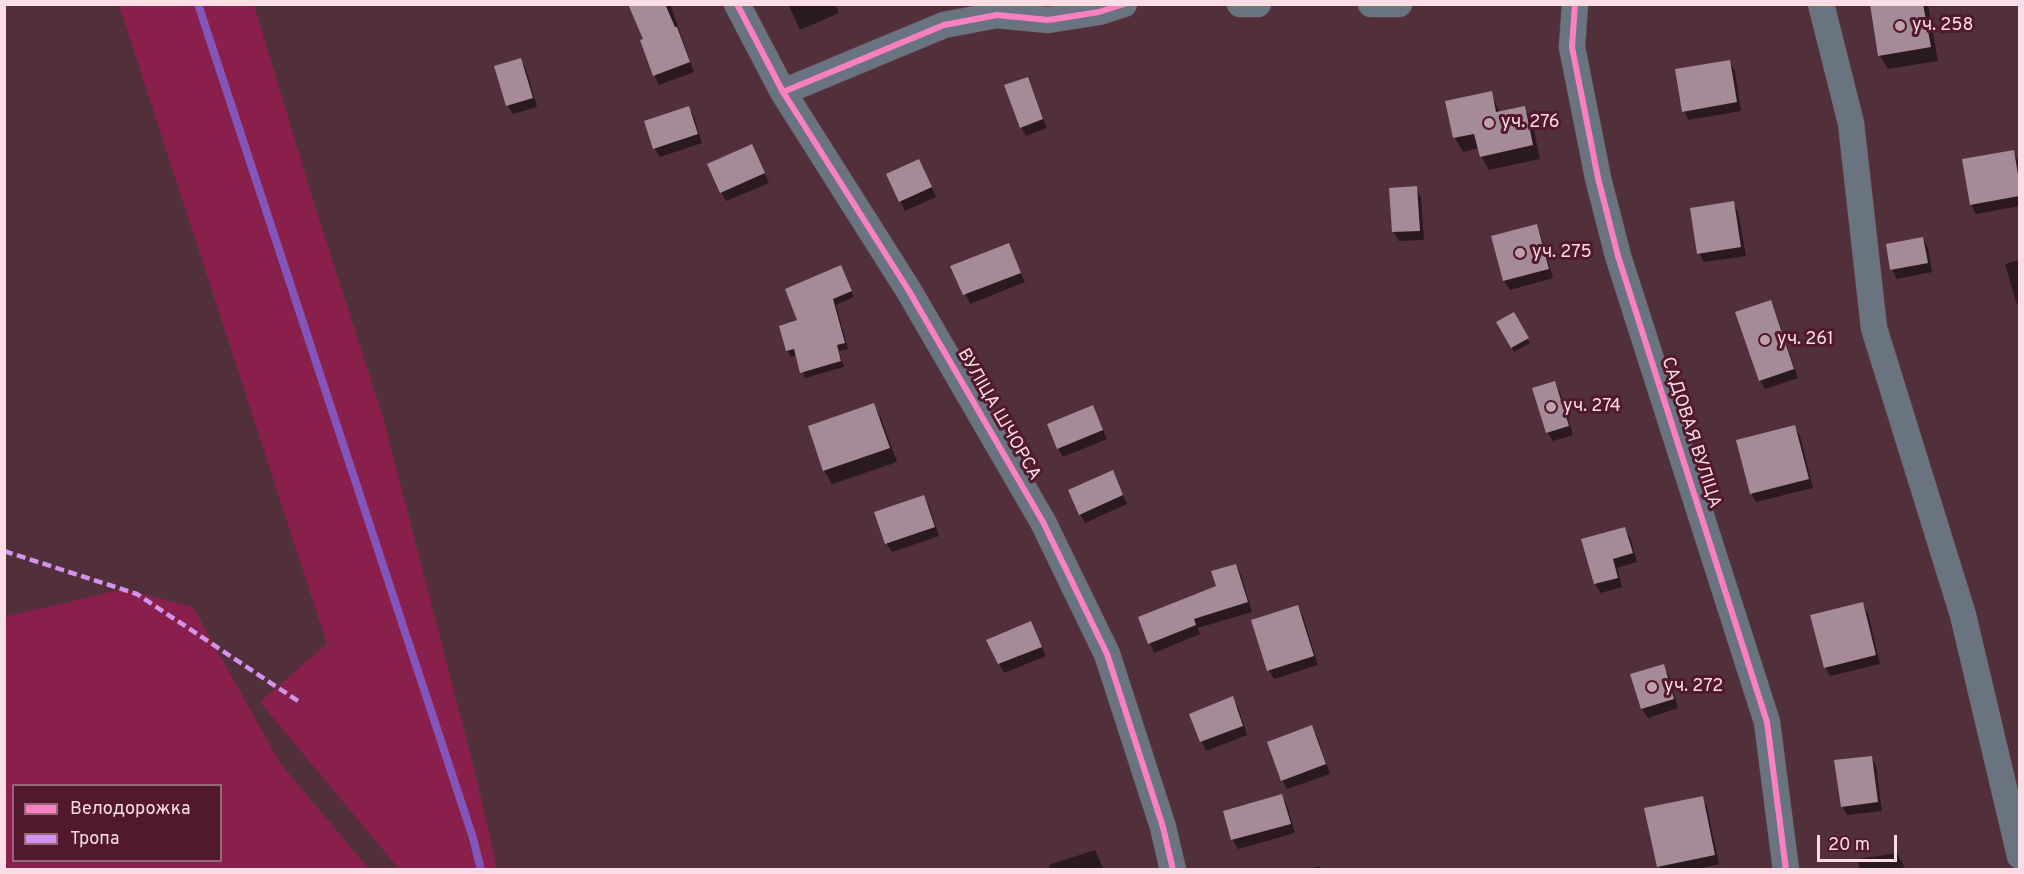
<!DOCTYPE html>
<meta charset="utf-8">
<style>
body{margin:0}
#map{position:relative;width:2024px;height:874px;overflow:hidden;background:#51303c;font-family:Overpass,sans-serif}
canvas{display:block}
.frame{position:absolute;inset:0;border:6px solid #fcdde5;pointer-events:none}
.legend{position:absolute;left:12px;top:784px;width:210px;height:78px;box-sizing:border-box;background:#52182d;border:2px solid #966777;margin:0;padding:8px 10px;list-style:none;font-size:18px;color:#fcdde5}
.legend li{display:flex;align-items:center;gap:12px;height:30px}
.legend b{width:30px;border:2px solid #966777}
.scale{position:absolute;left:1817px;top:835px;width:80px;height:27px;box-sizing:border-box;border:3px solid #fcdde5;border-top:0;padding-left:8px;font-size:18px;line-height:21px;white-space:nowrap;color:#fcdde5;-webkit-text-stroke:4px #52182d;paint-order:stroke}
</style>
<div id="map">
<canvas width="2024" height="874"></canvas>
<div class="frame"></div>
<ul class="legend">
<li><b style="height:8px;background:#ff80c0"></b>Велодорожка</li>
<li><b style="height:8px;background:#d193ec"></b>Тропа</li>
</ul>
<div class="scale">20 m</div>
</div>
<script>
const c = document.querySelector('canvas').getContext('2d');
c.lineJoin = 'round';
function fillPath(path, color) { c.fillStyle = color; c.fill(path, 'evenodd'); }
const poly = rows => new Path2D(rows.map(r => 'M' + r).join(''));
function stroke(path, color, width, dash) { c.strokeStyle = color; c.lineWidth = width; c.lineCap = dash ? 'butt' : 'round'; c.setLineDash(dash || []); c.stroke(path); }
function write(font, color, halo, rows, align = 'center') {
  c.font = font + ' Overpass,sans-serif'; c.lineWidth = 6; c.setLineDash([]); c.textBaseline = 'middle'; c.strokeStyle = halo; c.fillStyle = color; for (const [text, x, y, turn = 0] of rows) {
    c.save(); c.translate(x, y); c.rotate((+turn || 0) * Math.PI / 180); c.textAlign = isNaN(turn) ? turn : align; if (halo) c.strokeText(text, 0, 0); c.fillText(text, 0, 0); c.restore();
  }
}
fillPath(poly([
 [119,5,254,5,320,222,383,417,477,780,497,869,399,869,260,702,327,644],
 [123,589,193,607,280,763,369,869,5,869,5,617],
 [14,786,220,786,220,860,14,860]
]), '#89204c');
fillPath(poly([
 [629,4,670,4,694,72,659,85,654,75,645,40],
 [788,4,835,4,839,13,800,30],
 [1871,4,1928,4,1938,61,1888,69,1880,56],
 [521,60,526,69,537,107,513,114,507,105],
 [1729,62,1735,71,1741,111,1689,120,1684,111],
 [1027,79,1032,88,1047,128,1026,136,1021,127],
 [1491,93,1500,113,1524,108,1532,121,1540,159,1489,170,1481,156,1479,148,1463,152,1455,138,1447,102],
 [689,108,694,117,702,143,660,157,654,148],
 [752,146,769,183,726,201,721,192],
 [2013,151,2020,165,2020,206,1976,214,1971,205],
 [924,170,936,197,905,211,888,175],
 [1416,188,1421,197,1424,240,1399,241,1393,232],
 [1733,203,1738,212,1746,256,1704,262,1699,253],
 [1536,226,1541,235,1553,278,1510,290,1504,281,1493,237],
 [1923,238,1928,248,1932,272,1897,279,1892,269],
 [1008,245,1025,282,970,304,952,266],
 [2020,260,2020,309,2016,302,2005,264],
 [844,273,854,297,836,305,848,349,839,351,844,367,805,378,797,355,791,357,788,351,799,321],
 [1770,302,1775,311,1798,378,1765,389,1760,380],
 [1513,314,1530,343,1514,352,1498,322],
 [1554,383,1560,392,1573,435,1553,441,1547,432],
 [874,405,881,418,897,462,832,484,824,470],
 [1093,407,1107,439,1063,457,1058,448],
 [1794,426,1800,436,1813,488,1756,502,1751,493],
 [1112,472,1127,504,1085,523,1080,514],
 [924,497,929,506,939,536,892,552,886,543],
 [1624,528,1630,537,1637,562,1617,568,1622,587,1601,593,1595,584],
 [1236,565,1241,575,1252,612,1198,628,1200,634,1154,653,1140,618,1218,587],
 [1862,604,1868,613,1880,664,1830,676,1825,667],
 [1298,607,1303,616,1318,665,1274,679,1269,670],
 [1031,623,1046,656,1004,673,999,664],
 [1663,666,1669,675,1678,708,1648,718,1642,709,1632,675],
 [1232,698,1238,707,1247,735,1206,751,1191,715],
 [1312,727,1317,736,1330,774,1287,789,1282,780],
 [1871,757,1876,766,1882,811,1847,815,1842,806],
 [1282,796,1287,805,1295,833,1238,849,1233,840,1225,812],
 [1702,798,1707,807,1719,864,1694,870,1660,870,1646,810],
 [1095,850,1104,870,1050,870,1049,865],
 [1897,853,1906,870,1859,870,1858,859],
 [1319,866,1321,870,1307,870]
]), '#0007');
stroke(poly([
 [198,4,473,838,481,870]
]), '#8455ba', 8);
fillPath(poly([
 [628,4,665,4,675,27,677,27,690,62,653,76,640,40,643,39],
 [1870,4,1923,4,1931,47,1878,56],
 [521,58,533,98,506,106,494,66],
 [1730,60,1737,102,1682,112,1675,69],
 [1028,77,1043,119,1020,128,1004,85],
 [1492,91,1496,112,1525,106,1533,145,1480,157,1474,134,1453,138,1445,101],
 [689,106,698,134,653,149,644,121],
 [752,144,765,173,720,193,707,164],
 [2014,150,2019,181,2019,196,1970,205,1962,159],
 [919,159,932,187,899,202,886,174],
 [1417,186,1420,231,1392,232,1389,188],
 [1734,201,1741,247,1697,254,1690,208],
 [1537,224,1549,269,1503,281,1491,236],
 [1923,237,1928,263,1890,270,1886,244],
 [1009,243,1021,273,963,295,950,266],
 [841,265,852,291,833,299,845,343,837,345,841,361,800,373,794,349,786,351,779,326,797,320,785,289],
 [1771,300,1794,369,1759,381,1735,312],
 [1514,312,1529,338,1511,348,1496,322],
 [1555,381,1569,426,1546,433,1532,388],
 [874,403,890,448,823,471,808,426],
 [1093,405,1103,430,1057,449,1047,424],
 [1795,425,1809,479,1750,494,1736,440],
 [1113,470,1123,495,1079,515,1068,490],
 [924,495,935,527,885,544,874,512],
 [1625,527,1633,553,1613,559,1618,578,1594,584,1581,539],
 [1236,564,1248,602,1194,619,1196,625,1148,644,1138,617,1216,586,1211,571],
 [1863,602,1876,655,1824,668,1810,615],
 [1298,605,1314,656,1267,671,1251,620],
 [1031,621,1042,647,998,664,986,640],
 [1664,664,1674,699,1641,709,1630,674],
 [1233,696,1243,726,1200,742,1189,714],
 [1312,725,1326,764,1281,781,1267,742],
 [1872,756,1878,802,1841,807,1834,760],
 [1282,794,1291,824,1231,840,1223,811],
 [1703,796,1715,855,1657,867,1644,808]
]), '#a58a97');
const minor = poly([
 [737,4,783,92,909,291,1043,522,1107,654,1163,827,1173,870],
 [1240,4,1258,4],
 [1371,4,1399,4],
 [1575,4,1572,47,1598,178,1618,256,1767,722,1786,870],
 [1821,4,1851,123,1874,328,1963,615,2020,856],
 [783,92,944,25,997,15,1048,20,1099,12,1124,4]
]);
stroke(minor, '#6a4e58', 27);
stroke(minor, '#6a7480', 26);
stroke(poly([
 [4,551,137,594,301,703]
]), '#d193ec', 4.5, [9, 4.5]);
stroke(poly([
 [737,4,783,92,909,291,1043,522,1107,654,1163,827,1173,870],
 [1575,4,1572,47,1598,178,1618,256,1767,722,1786,870],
 [783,92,944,25,997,15,1048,20,1099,12,1124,4]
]), '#ff80c0', 6);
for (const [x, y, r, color] of [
 [1900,26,6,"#c0a0aa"],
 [1489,123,6,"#c0a0aa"],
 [1520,253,6,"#c0a0aa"],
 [1765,340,6,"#c0a0aa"],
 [1551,407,6,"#c0a0aa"],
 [1652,687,6,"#c0a0aa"]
]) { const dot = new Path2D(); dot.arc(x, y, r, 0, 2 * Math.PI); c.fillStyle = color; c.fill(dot); stroke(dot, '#52182d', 2); }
write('18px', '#fcdde5', '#52182d', [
 ["уч. 258",1912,26],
 ["уч. 276",1501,123],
 ["уч. 275",1532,253],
 ["уч. 261",1777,340],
 ["уч. 274",1563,407],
 ["уч. 272",1664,687]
], 'left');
write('18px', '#fcdde5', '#52182d', [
 ["ВУЛІЦА ШЧОРСА",998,415,60],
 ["САДОВАЯ ВУЛІЦА",1690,433,72]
]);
</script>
